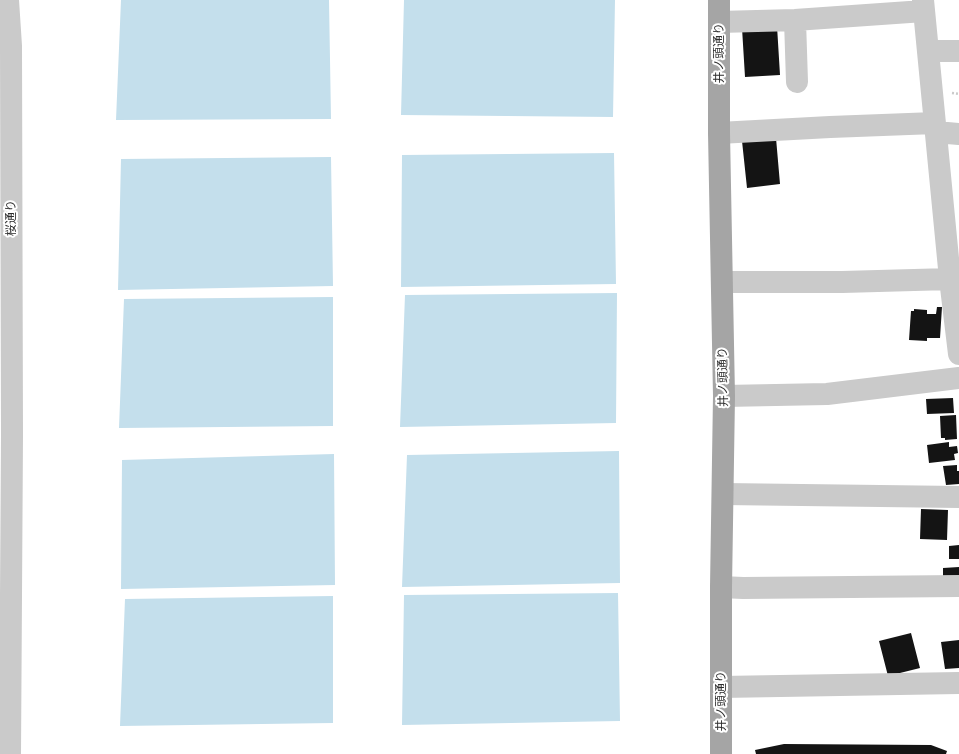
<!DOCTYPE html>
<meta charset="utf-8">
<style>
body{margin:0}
canvas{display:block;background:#fff}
</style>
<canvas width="959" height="754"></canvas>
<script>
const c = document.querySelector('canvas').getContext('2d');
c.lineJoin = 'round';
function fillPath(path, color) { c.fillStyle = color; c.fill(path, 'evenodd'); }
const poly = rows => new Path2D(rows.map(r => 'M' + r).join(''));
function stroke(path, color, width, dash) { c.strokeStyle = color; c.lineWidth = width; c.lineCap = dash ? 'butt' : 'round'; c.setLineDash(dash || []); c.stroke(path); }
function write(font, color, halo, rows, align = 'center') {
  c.font = font + ' "Golos Text","Noto Sans JP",sans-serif'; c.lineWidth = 4; c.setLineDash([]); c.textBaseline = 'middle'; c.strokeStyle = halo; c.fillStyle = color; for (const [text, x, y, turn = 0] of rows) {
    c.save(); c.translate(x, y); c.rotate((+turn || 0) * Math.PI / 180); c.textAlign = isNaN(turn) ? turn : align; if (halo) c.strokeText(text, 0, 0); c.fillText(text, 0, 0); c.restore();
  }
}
fillPath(poly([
 [121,0,329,0,331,119,116,120],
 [404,0,615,0,613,117,401,115],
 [614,153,616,284,401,287,402,155],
 [331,157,333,286,118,290,121,159],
 [617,293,616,423,400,427,405,295],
 [333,297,333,426,119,428,124,299],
 [619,451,620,583,402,587,407,455],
 [334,454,335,585,121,589,122,460],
 [618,593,620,721,402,725,404,595],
 [333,596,333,723,120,726,125,599]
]), '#c4dfec');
fillPath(poly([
 [777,26,780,75,745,77,742,28],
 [776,138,780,184,747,188,742,141],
 [937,307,942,307,940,338,927,338,927,341,909,340,911,311,914,311,914,309,927,310,927,314,936,314],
 [953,398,954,413,927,414,926,399],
 [956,415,957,439,945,440,945,438,941,438,940,416],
 [949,442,949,447,957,446,958,453,954,454,955,460,929,463,927,445],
 [957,465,957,471,959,471,959,484,946,485,943,466],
 [921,509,948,510,947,540,920,539],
 [959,545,959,559,949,559,949,546],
 [959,567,959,579,943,579,943,568],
 [911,633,920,668,888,676,879,641],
 [959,640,959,668,945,669,941,642],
 [784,744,931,745,947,751,946,754,756,754,755,750]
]), '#141414');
stroke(poly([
 [952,93,959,94]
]), '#cacaca', 2.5, [2, 2]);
stroke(poly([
 [8,0,11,46,12,436,10,754],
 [923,0,950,279,959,354],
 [795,20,797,82],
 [719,22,795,20,924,11],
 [928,51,959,51],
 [936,132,959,134],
 [719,133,830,127,935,123],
 [722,282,842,282,950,279],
 [724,396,827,394,959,378],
 [723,494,959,497],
 [721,587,743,588,959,586],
 [721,687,959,683]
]), '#cacaca', 22);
stroke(poly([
 [719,0,719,133,724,396,721,587,721,754]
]), '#a5a5a5', 22);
write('12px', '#2d2d2d', '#fff', [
 ["井ノ頭通り",719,53,-90],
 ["桜通り",11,218,-90],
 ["井ノ頭通り",723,377,-91],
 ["井ノ頭通り",721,701,-90]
]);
</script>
